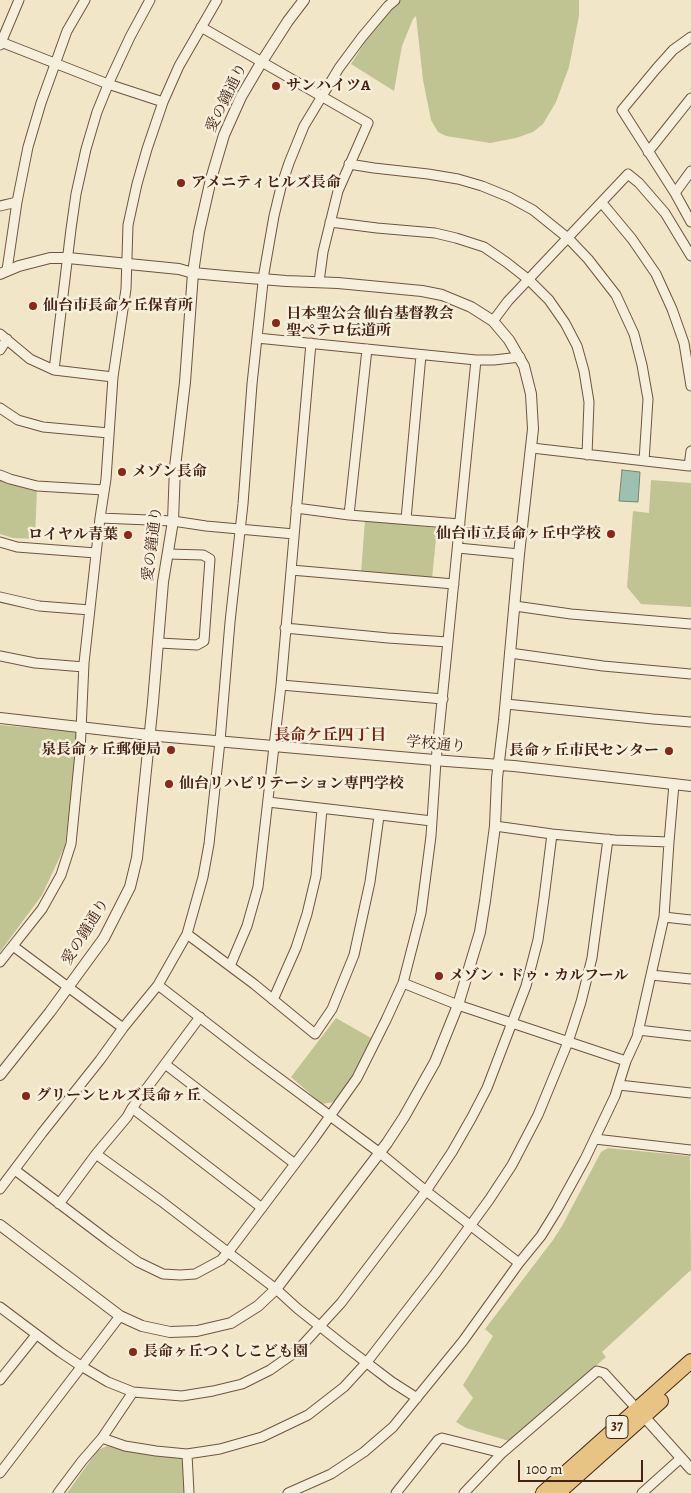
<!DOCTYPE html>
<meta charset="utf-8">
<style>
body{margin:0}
#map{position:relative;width:691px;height:1493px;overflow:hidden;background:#f1e7c8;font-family:Alegreya,serif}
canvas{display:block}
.scale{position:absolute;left:518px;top:1460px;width:125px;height:22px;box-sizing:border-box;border:2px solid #442314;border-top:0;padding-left:6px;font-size:15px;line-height:18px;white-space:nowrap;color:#442314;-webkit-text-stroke:4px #f6efdb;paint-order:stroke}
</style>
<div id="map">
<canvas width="691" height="1493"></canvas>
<div class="scale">100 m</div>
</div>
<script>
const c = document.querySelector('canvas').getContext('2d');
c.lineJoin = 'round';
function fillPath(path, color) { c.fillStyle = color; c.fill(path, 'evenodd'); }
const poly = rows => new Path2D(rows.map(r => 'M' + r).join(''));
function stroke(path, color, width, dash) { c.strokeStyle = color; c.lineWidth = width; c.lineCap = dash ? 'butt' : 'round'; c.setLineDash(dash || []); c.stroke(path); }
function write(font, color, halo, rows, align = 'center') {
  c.font = font + ' Alegreya,"Noto Serif JP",serif'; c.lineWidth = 5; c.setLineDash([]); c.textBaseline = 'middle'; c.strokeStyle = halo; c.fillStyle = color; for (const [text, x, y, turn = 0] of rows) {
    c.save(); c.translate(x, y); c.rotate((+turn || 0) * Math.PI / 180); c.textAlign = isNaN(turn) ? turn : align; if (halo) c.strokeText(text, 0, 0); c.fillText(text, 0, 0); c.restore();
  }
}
fillPath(poly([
 [401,0,579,0,579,16,569,67,556,102,543,124,533,132,516,138,490,143,446,136,438,132,431,120,423,80,416,16,413,19,402,46,394,91,351,64,374,28,391,8],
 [0,478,37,489,35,539,13,538,0,534],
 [651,480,691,483,691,607,641,604,627,587,633,511,649,513],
 [365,520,437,528,432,579,361,573],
 [0,725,76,732,76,736,78,737,65,846,42,895,0,952],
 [336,1018,371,1038,354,1073,334,1102,322,1104,291,1077],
 [608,1148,690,1156,691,1270,602,1352,606,1357,509,1441,466,1428,456,1422,473,1398,463,1385,493,1336,485,1329,553,1240,562,1226,601,1152],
 [107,1446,184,1457,187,1493,67,1493,98,1450]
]), '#c0c492');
const water = poly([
 [622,470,640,472,638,502,619,501,622,470]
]);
fillPath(water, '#9cc1af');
stroke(water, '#798271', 1);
const minor = poly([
 [201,27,368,123,338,191,323,252,319,282],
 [691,37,673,50,656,69,622,110,675,193,691,222],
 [1,42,108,84,163,102],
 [0,45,19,0],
 [648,152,691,98],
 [349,164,374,168,428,174,458,179,482,186,509,197,533,210,569,239,588,259,616,295,634,334,642,365,648,399,644,461],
 [675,193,691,171],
 [602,203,632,239,656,274,672,309,684,343,691,386],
 [0,206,17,202],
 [330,222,377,228,435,233,456,238,484,247,506,262,529,280,549,300,565,323,577,346,584,371,589,402,587,455],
 [7,270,17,202,28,147,41,103,67,31,85,0],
 [493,321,508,301,628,174,639,183,665,213,691,256],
 [0,334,30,359,54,370,113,377],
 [257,338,476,360,494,360,520,357],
 [0,350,7,339],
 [54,370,71,229,76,194,86,149,97,112,110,80,130,37,150,0],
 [0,408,18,420,43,427,109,433],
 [532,448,689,466,691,451],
 [0,475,10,479,37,486,104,490],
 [296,508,349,515,460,524],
 [349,515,367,349],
 [100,518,173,521,206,526,294,534],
 [406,519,421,355],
 [0,542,17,547,96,553],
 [458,548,519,554],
 [291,570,454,584],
 [0,597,39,606,90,610],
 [515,606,571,614,691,624],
 [285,628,388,638,448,642],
 [159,643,197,645,204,641,210,559,203,555,168,554],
 [510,653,603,666,691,674],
 [0,656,35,663,84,667],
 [281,685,443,699],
 [506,704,653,719,691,722],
 [268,802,432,821],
 [495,826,552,834,615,840,669,842],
 [664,917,691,920],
 [187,934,254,984,315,1034,332,1009,354,955,370,882,379,816],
 [13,946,123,1028],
 [0,962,42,909,61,875,71,844,80,753,84,663,100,518,106,479,113,377,126,289,128,225,137,184,147,149,163,102,179,66,217,0],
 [230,966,247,926,258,887,281,685,311,343],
 [651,975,691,979],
 [403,983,458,1005,626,1061],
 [158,985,256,1061,380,1153,426,1191,519,1263],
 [273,1000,296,948,307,914,316,876,322,809],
 [638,1030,691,1036],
 [165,1064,295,1164],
 [619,1085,691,1093],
 [132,1108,262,1208],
 [595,1139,691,1150],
 [96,1154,161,1201,276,1289,298,1309,346,1347,392,1382,417,1398],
 [15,1170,110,1242,138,1262,163,1274,180,1275,195,1274,221,1260,230,1250,313,1140,357,1078,386,1020,403,983,421,913,431,836,436,761,476,360],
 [0,1189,42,1133,100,1060,123,1028,158,985,187,934,203,877,209,844,220,741,230,622,243,504,252,384,264,273,274,216,281,187,289,163,304,126,339,68,362,37,388,6,395,0],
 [59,1204,96,1154,127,1117,132,1108,200,1017],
 [0,1307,60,1352,81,1366,108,1382,133,1392,182,1396,213,1391,242,1384,270,1370,297,1351,341,1303,426,1191,452,1152,472,1117,487,1088,526,986,538,940,544,898,552,834],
 [0,1380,36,1335],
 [102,1438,125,1446,156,1451,187,1454,220,1449,262,1437,308,1415,344,1387,367,1362,435,1274,489,1200,512,1165,538,1115,568,1042,581,1002,592,958,608,839],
 [187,1454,189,1493],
 [0,1473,120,1316],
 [58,1493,82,1461,102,1438,133,1392],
 [288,1493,331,1474,364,1452,393,1427,463,1341,519,1263,541,1236,557,1210,585,1159,615,1096,626,1061,637,1037,664,917,669,842,674,784],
 [396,1493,438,1440,442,1438,502,1453],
 [464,1493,502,1453,597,1371,604,1373,637,1409],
 [642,1493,681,1458]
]);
const tertiary = poly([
 [0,274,19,266,50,258,68,258,179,269,193,273,225,276,286,281,338,283,422,291,442,295,471,307,493,321,509,340,524,366,531,394,533,429,519,554,504,720,497,778,495,826,485,901,480,932,458,1005,435,1062,404,1117,387,1143,276,1289,258,1306,231,1323,197,1331,170,1332,142,1326,120,1316,0,1225],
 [0,718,158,736,446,761,514,766,691,786],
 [0,1075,50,1012,104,938,130,887,137,858,153,702,163,582,173,521,175,467,185,382,193,273,199,232,211,179,224,135,241,97,261,63,288,21,304,0],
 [640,1412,691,1469]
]);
const primary = poly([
 [543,1493,691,1361],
 [558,1493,661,1401]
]);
stroke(minor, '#6f5441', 11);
stroke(tertiary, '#6f5441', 12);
stroke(primary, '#442314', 16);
stroke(minor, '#f6efdb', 9);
stroke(tertiary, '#f6efdb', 10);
stroke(primary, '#e8c484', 14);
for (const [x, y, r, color] of [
 [276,86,5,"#8f2418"],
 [181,183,5,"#8f2418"],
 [33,306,5,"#8f2418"],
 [276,323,5,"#8f2418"],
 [122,472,5,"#8f2418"],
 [611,534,5,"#8f2418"],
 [128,535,5,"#8f2418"],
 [171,750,5,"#8f2418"],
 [669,751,5,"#8f2418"],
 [169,784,5,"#8f2418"],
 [439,976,5,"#8f2418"],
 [26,1096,5,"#8f2418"],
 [133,1352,5,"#8f2418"]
]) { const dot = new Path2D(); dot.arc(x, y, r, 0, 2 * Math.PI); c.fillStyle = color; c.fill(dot); stroke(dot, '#f6efdb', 2); }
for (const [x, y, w] of [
 [617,1427,22]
]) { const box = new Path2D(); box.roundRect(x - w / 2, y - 11.5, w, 23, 4); c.fillStyle = '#f6efdb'; c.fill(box); stroke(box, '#442314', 1); }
write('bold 14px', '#442314', null, [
 ["37",617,1427]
]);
write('bold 15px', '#442314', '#f6efdb', [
 ["サンハイツA",286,86],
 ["アメニティヒルズ長命",191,183],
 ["仙台市長命ケ丘保育所",43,306],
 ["日本聖公会 仙台基督教会",286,314],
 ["聖ペテロ伝道所",286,331],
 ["メゾン長命",132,472],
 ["仙台市立長命ヶ丘中学校",601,534,"right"],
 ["ロイヤル青葉",118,535,"right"],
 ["泉長命ヶ丘郵便局",161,750,"right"],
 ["長命ヶ丘市民センター",659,751,"right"],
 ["仙台リハビリテーション専門学校",179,784],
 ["メゾン・ドゥ・カルフール",449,976],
 ["グリーンヒルズ長命ヶ丘",36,1096],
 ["長命ヶ丘つくしこども園",143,1352]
], 'left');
write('15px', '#442314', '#f6efdb', [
 ["愛の鐘通り",227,98,-64],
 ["愛の鐘通り",153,544,-83],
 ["学校通り",436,745,5],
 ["愛の鐘通り",86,932,-58]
]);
write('bold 16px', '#7a1f14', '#f6efdb', [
 ["長命ケ丘四丁目",330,736]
]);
</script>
